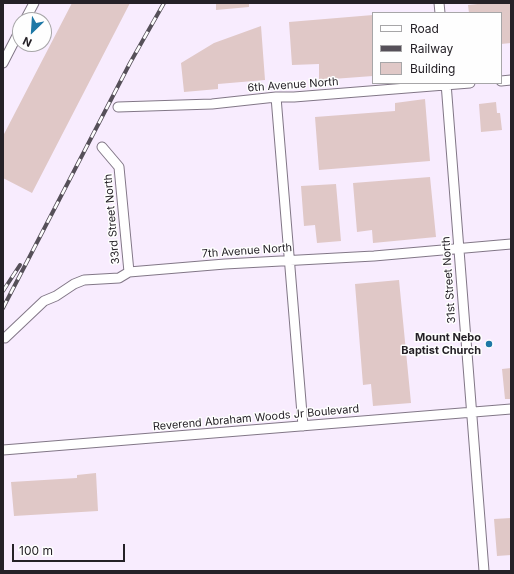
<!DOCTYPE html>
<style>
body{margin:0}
#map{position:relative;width:514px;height:574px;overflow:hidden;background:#f8ecfe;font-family:Inter,sans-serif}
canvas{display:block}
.frame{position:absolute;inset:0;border:4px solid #252127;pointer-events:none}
.legend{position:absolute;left:372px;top:12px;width:130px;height:72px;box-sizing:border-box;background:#fefefe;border:1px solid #a7a6a8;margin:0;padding:5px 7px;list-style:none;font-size:12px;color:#252127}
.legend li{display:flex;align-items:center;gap:8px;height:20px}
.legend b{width:20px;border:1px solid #a7a6a8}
.north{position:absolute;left:12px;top:12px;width:40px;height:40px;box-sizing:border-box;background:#fefefe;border:1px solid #a7a6a8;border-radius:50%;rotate:205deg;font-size:11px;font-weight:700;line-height:16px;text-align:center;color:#252127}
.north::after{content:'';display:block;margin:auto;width:14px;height:18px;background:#1e78a6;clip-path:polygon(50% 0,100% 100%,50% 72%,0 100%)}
.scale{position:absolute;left:12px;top:544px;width:113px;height:18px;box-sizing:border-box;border:2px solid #252127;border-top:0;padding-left:5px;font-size:12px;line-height:14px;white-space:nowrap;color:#252127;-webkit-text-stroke:3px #fefefe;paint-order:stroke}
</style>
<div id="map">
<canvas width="514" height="574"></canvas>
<div class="frame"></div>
<ul class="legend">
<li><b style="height:5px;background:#fff"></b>Road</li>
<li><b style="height:5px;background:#565059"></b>Railway</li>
<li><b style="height:11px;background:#e0c8c7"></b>Building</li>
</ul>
<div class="north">N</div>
<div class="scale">100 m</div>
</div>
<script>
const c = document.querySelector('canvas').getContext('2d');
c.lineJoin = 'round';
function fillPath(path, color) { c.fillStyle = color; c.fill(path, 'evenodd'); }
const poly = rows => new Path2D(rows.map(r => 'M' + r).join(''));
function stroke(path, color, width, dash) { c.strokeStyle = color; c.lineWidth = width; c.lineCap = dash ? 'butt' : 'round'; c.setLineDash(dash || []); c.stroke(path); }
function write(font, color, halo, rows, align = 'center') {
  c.font = font + ' Inter,sans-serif'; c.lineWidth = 3; c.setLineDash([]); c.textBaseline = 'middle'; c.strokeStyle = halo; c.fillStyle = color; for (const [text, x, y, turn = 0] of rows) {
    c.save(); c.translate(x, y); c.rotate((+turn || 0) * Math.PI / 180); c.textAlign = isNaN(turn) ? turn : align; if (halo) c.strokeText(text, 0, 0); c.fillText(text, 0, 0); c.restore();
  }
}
fillPath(poly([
 [72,3,130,3,32,193,3,178,3,136],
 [216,3,249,3,249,7,216,10],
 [487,3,511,3,511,43,501,44,501,13,469,13,468,5],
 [373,15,373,76,319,80,319,64,292,65,289,22],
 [261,26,265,80,218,84,218,89,184,92,181,63,214,43],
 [425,99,430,161,319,170,315,117,395,111,395,103],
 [496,102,497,113,500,113,502,130,481,132,479,104],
 [430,177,436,237,373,243,372,230,357,232,353,183],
 [336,184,341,241,317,243,315,225,304,226,301,186],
 [399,280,411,403,373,406,371,384,363,385,355,284],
 [511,368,511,399,505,399,502,369],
 [96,473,98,511,14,516,11,482,77,478,77,475],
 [511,518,511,555,497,556,494,519]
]), '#e0c8c7');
const minor = poly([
 [439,3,440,13],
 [25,20,34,3],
 [3,63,20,30],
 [501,81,511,80],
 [446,83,484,571],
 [276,97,303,426],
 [118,107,212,104,276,97,294,97,470,83],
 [102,147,119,167,129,272],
 [5,338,44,301,56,296,74,284,84,280,119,278,129,272,225,264,374,256,511,244],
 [3,450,511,409]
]);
stroke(minor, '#827787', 11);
stroke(minor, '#fff', 9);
const rail = poly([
 [3,291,20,265],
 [3,308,130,63,164,3]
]);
stroke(rail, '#565059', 4);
stroke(rail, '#fefefe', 2.5, [8]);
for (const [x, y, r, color] of [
 [489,344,4,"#1e78a6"]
]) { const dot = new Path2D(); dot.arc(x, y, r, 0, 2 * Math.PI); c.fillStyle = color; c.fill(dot); stroke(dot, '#fefefe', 1.5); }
write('11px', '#252127', '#fefefe', [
 ["6th Avenue North",293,85,-4],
 ["33rd Street North",112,219,-95],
 ["7th Avenue North",247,251,-4],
 ["31st Street North",449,280,-94],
 ["Reverend Abraham Woods Jr Boulevard",256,418,-5]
]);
write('bold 11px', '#252127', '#fefefe', [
 ["Mount Nebo",481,338],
 ["Baptist Church",481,351]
], 'right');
</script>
